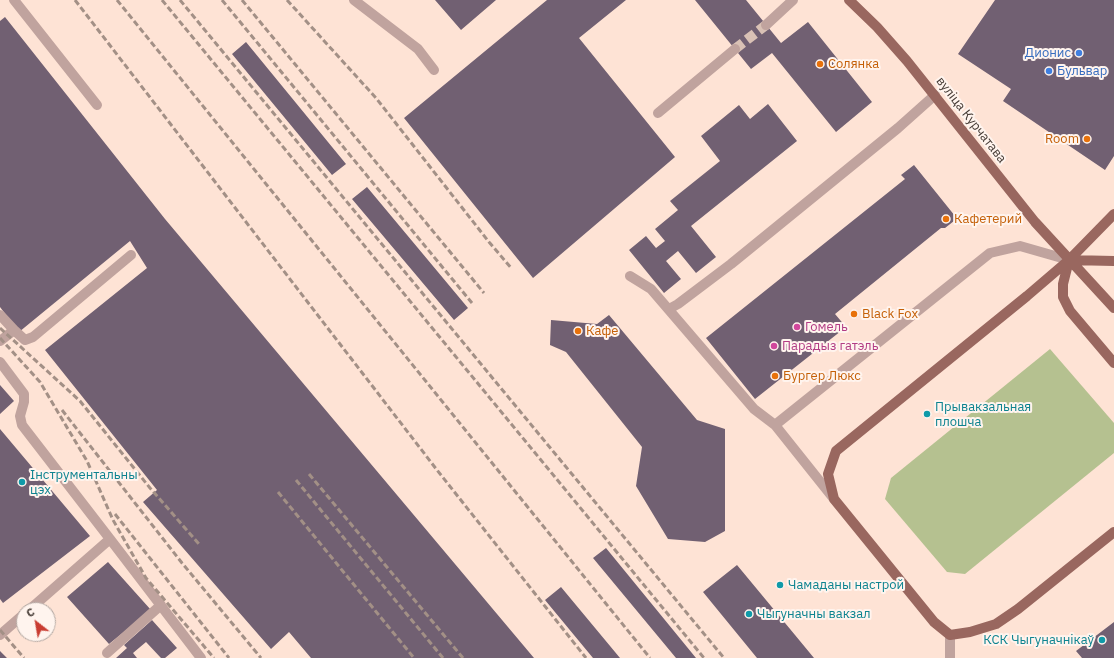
<!DOCTYPE html>
<meta charset="utf-8">
<style>
body{margin:0}
#map{position:relative;width:1114px;height:658px;overflow:hidden;background:#fee3d5;font-family:"IBM Plex Sans",sans-serif}
canvas{display:block}
.north{position:absolute;left:16px;top:602px;width:40px;height:40px;box-sizing:border-box;background:#fff4ee;border:1px solid #b4a9a3;border-radius:50%;rotate:329deg;font-size:11px;font-weight:700;line-height:16px;text-align:center;color:#433933}
.north::after{content:'';display:block;margin:auto;width:14px;height:18px;background:#c93c31;clip-path:polygon(50% 0,100% 100%,50% 72%,0 100%)}
</style>
<div id="map">
<canvas width="1114" height="658"></canvas>
<div class="north">С</div>
</div>
<script>
const c = document.querySelector('canvas').getContext('2d');
c.lineJoin = 'round';
function fillPath(path, color) { c.fillStyle = color; c.fill(path, 'evenodd'); }
const poly = rows => new Path2D(rows.map(r => 'M' + r).join(''));
function stroke(path, color, width, dash) { c.strokeStyle = color; c.lineWidth = width; c.lineCap = dash ? 'butt' : 'round'; c.setLineDash(dash || []); c.stroke(path); }
function write(font, color, halo, rows, align = 'center') {
  c.font = font + ' "IBM Plex Sans",sans-serif'; c.lineWidth = 4; c.setLineDash([]); c.textBaseline = 'middle'; c.strokeStyle = halo; c.fillStyle = color; for (const [text, x, y, turn = 0] of rows) {
    c.save(); c.translate(x, y); c.rotate((+turn || 0) * Math.PI / 180); c.textAlign = isNaN(turn) ? turn : align; if (halo) c.strokeText(text, 0, 0); c.fillText(text, 0, 0); c.restore();
  }
}
fillPath(poly([
 [1050,349,1114,423,1114,453,965,574,947,572,885,499,891,478]
]), '#b5c190');
fillPath(poly([
 [435,0,496,0,461,30],
 [547,0,626,0,579,38,675,157,533,278,404,118],
 [695,0,746,0,781,43,808,22,872,102,836,132,772,53,751,69],
 [995,0,1114,0,1114,156,1105,170,1003,101,1011,89,958,54],
 [5,17,165,219,534,658,311,658,289,632,271,649,143,502,157,490,45,350,147,268,130,241,19,332,0,307,0,21],
 [246,42,346,164,332,175,232,54],
 [768,104,797,141,691,226,716,257,696,273,678,251,666,261,681,279,664,293,629,250,646,236,656,248,665,241,655,229,678,210,670,201,720,161,701,136,739,105,750,119],
 [914,165,955,216,954,221,945,228,941,228,835,314,846,327,755,399,706,338,905,179,901,175],
 [367,187,468,308,454,320,352,199],
 [855,311,857,314,854,317,851,314],
 [609,315,697,420,725,429,725,531,705,542,668,539,636,486,642,447,566,352,550,345,551,320,597,324],
 [0,385,14,401,0,414],
 [0,429,90,536,3,603,0,599],
 [606,548,696,658,676,658,593,558],
 [108,562,151,610,109,644,67,597],
 [737,565,795,635,814,658,757,658,703,592],
 [561,587,620,658,593,658,545,600],
 [152,620,177,648,165,658,161,658,146,642,133,653,137,658,116,658,127,648,124,645],
 [1114,622,1114,658,1082,658,1076,651],
 [0,651,7,658,0,658]
]), '#716072');
stroke(poly([
 [735,49,766,25]
]), '#d9c1b5', 10, [10, 5]);
stroke(poly([
 [14,0,97,105],
 [354,0,418,49,434,70],
 [766,25,793,0],
 [658,113,735,49],
 [630,276,651,289,754,409,775,425],
 [669,309,678,304,731,264,898,128,935,95],
 [0,315,14,330],
 [0,341,14,330,25,340,33,337,131,255],
 [0,362,24,394,24,402,20,416,22,425,110,539,29,610],
 [834,499,775,425,990,253,1020,246,1069,260],
 [110,539,201,658],
 [0,635,24,614],
 [107,653,161,605],
 [950,658,950,635]
]), '#c0a39e', 10);
stroke(poly([
 [849,0,877,27,907,61,1035,222,1114,308],
 [1114,214,1069,260,1027,296,836,451,828,474,834,499,934,622,950,635,970,632,996,624,1018,609,1114,532],
 [1069,260,1063,284,1063,297,1070,311,1114,363],
 [1069,260,1114,261]
]), '#99675f', 10);
stroke(poly([
 [75,0,437,470,586,658],
 [117,0,650,658],
 [162,0,704,658],
 [180,0,724,658],
 [222,0,472,303],
 [242,0,484,293],
 [287,0,376,98,489,242,512,269],
 [0,328,80,401,150,488,199,544],
 [0,338,40,382,87,461,113,520,146,578,214,658],
 [62,410,182,563,261,658],
 [309,474,463,658],
 [296,480,443,658],
 [278,492,414,658],
 [115,514,229,658],
 [0,630,24,658]
]), '#a39086', 3, [6, 3]);
for (const [x, y, r, color] of [
 [1079,53,4,"#3f7fe0"],
 [820,64,4,"#e8710a"],
 [1049,71,4,"#3f7fe0"],
 [1087,139,4,"#e8710a"],
 [946,219,4,"#e8710a"],
 [854,314,4,"#e8710a"],
 [797,327,4,"#d1479c"],
 [578,331,4,"#e8710a"],
 [774,346,4,"#d1479c"],
 [775,376,4,"#e8710a"],
 [927,414,4,"#0f9aa8"],
 [22,482,4,"#0f9aa8"],
 [780,585,4,"#0f9aa8"],
 [749,614,4,"#0f9aa8"],
 [1102,640,4,"#0f9aa8"]
]) { const dot = new Path2D(); dot.arc(x, y, r, 0, 2 * Math.PI); c.fillStyle = color; c.fill(dot); stroke(dot, '#fff4ee', 1.5); }
write('13px', '#366cbe', '#fff4ee', [
 ["Дионис",1071,53],
 ["Бульвар",1057,71,"left"]
], 'right');
write('13px', '#c56008', '#fff4ee', [
 ["Солянка",828,64],
 ["Room",1079,139,"right"],
 ["Кафетерий",954,219],
 ["Black Fox",862,314],
 ["Кафе",586,331],
 ["Бургер Люкс",783,376]
], 'left');
write('13px', '#433933', '#fff4ee', [
 ["вуліца Курчатава",971,120,52]
]);
write('13px', '#b23c85', '#fff4ee', [
 ["Гомель",805,327],
 ["Парадыз гатэль",782,346]
], 'left');
write('13px', '#0d838f', '#fff4ee', [
 ["Прывакзальная",935,407],
 ["плошча",935,422],
 ["Інструментальны",30,475],
 ["цэх",30,490],
 ["Чамаданы настрой",788,585],
 ["Чыгуначны вакзал",757,614],
 ["КСК Чыгуначнікаў",1094,640,"right"]
], 'left');
</script>
